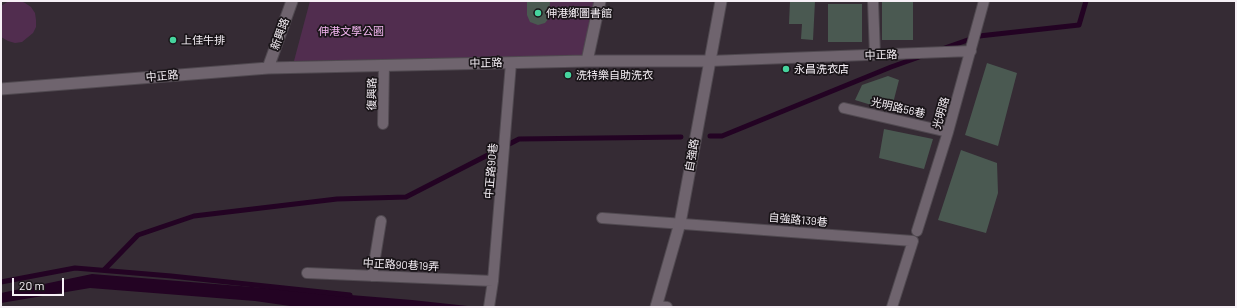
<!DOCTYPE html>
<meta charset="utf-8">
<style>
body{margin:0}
#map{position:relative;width:1237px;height:308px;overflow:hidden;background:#352b34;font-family:Barlow,sans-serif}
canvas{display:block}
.frame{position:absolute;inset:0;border:2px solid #f6f0f6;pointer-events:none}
.scale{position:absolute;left:12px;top:278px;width:52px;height:18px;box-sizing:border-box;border:2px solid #f6f0f6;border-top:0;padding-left:5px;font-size:12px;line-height:14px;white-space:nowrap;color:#f6f0f6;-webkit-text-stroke:3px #1a1519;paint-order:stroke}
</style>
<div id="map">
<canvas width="1237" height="308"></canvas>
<div class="frame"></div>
<div class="scale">20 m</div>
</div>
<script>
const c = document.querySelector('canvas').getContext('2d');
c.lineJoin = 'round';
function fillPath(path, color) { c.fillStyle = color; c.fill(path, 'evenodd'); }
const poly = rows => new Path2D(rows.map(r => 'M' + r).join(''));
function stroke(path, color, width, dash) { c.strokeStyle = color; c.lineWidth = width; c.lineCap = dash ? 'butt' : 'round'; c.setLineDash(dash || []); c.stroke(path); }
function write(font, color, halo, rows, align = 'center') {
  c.font = font + ' Barlow,"Noto Sans TC",sans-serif'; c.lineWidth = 3.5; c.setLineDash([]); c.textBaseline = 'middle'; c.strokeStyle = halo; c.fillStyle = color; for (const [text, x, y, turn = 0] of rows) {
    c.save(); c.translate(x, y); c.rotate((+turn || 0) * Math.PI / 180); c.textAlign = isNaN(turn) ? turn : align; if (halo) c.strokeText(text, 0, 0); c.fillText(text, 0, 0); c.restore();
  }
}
fillPath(poly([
 [9,1,21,1,25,3,31,7,35,13,36,20,36,27,33,33,22,42,15,43,8,41,1,37,1,6],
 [310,1,594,1,583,56,294,61]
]), '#512d4f');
fillPath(poly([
 [92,274,412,300,477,307,297,307,255,301,90,288,1,303,1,293]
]), '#230323');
stroke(poly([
 [942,49,979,36,1079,25,1086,1],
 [710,136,722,136,891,67,922,56],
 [104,270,138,235,194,216,337,199,406,197,519,139,681,137],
 [1,282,75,268,171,276,350,295]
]), '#230323', 5);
fillPath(poly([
 [527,1,550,1,549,18,545,23,538,25,530,22,527,15],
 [790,1,815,1,813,40,801,39,802,24,789,24],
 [882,1,913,1,913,40,882,40],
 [828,4,862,4,862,42,828,42],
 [987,63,1017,73,998,146,965,135],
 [888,76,899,80,891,111,855,100,862,85],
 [884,129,933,139,924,169,879,158],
 [961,150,997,163,998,193,986,233,938,220]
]), '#4a5951');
const service = poly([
 [873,1,875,55],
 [709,61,971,51],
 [844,108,948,132],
 [383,124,384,65],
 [602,218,913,241,892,307],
 [917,231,948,132,984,1],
 [307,273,493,281],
 [372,276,381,221],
 [656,306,667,307],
 [489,307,493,281,511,63]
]);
const minor = poly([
 [587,61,600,1],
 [268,68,292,1],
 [1,89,268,68,587,61,709,61],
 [656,307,680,223,721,1]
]);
stroke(service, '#504950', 12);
stroke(minor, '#504950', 13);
stroke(service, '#6f646e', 10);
stroke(minor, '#6f646e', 11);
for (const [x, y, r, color] of [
 [538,13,4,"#46d49e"],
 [173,40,4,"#46d49e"],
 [786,69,4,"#46d49e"],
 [568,75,4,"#46d49e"]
]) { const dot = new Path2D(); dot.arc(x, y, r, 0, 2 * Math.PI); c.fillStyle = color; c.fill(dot); stroke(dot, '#1a1519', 1.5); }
write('11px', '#f6f0f6', '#1a1519', [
 ["伸港鄉圖書館",546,13],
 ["上佳牛排",181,40],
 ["永昌洗衣店",794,69],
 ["洗特樂自助洗衣",576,75]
], 'left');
write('11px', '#f4b6f1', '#1a1519', [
 ["伸港文學公園",351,31]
]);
write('11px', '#f6f0f6', '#1a1519', [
 ["新興路",280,34,-70],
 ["中正路",881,55,-2],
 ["中正路",486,63,-1],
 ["中正路",162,76,-5],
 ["復興路",372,94,-89],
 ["光明路56巷",898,108,13],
 ["光明路",941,113,-74],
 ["自強路",692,155,-80],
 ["中正路90巷",491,171,-85],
 ["自強路139巷",798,220,5],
 ["中正路90巷19弄",401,265,3]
]);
</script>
